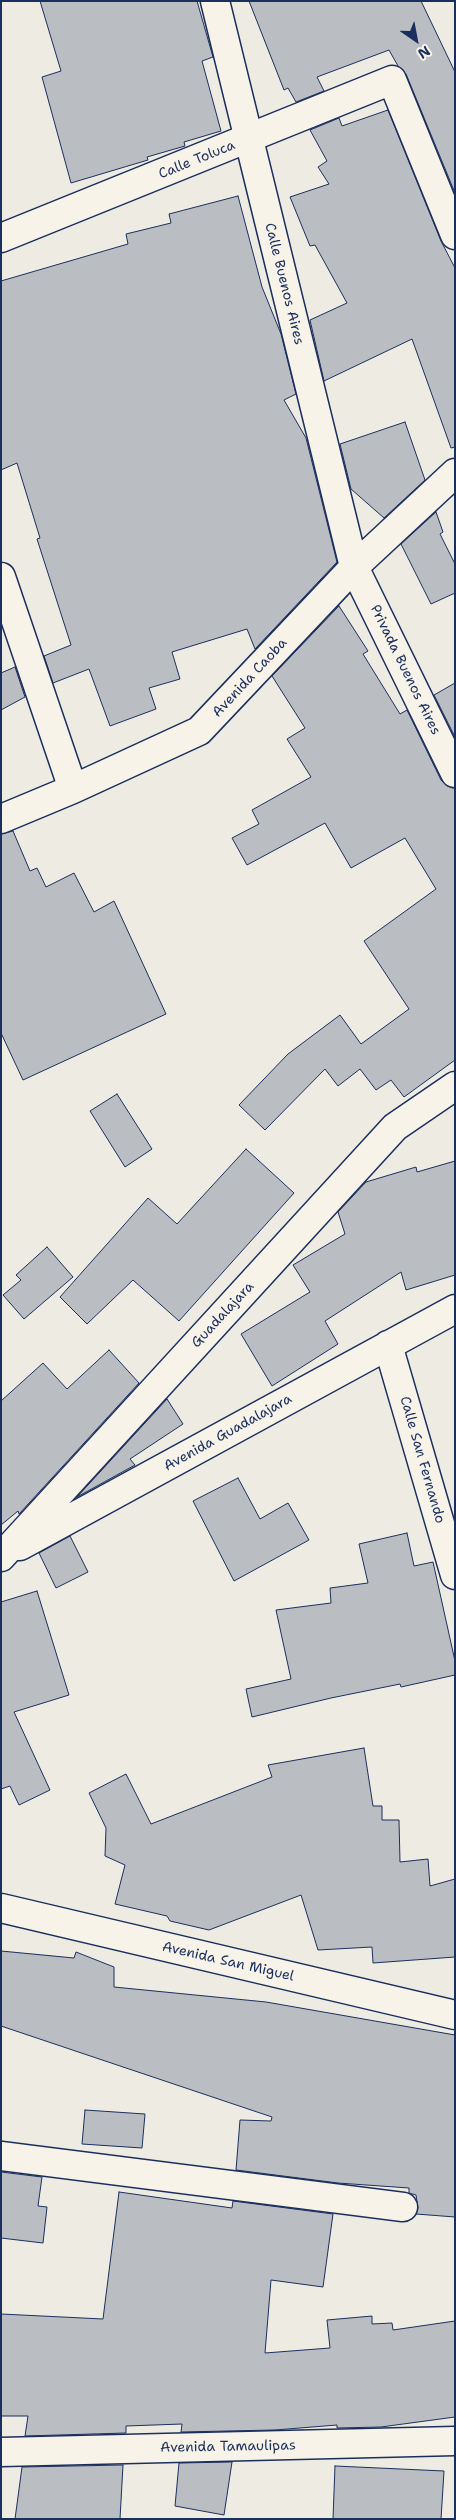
<!DOCTYPE html>
<style>
body{margin:0}
#map{position:relative;width:456px;height:2520px;overflow:hidden;background:#eeebe2;font-family:"Shantell Sans",sans-serif}
canvas{display:block}
.frame{position:absolute;inset:0;border:2px solid #1b2f5e;pointer-events:none}
.north{position:absolute;left:391px;top:15px;width:50px;height:50px;-webkit-text-stroke:4px #f7f3e8;paint-order:stroke;rotate:147deg;font-size:14px;font-weight:700;line-height:20px;text-align:center;color:#1b2f5e}
.north::after{content:'';display:block;margin:auto;width:18px;height:22px;background:#1b2f5e;clip-path:polygon(50% 0,100% 100%,50% 72%,0 100%)}
</style>
<div id="map">
<canvas width="456" height="2520"></canvas>
<div class="frame"></div>
<div class="north">N</div>
</div>
<script>
const c = document.querySelector('canvas').getContext('2d');
c.lineJoin = 'round';
function fillPath(path, color) { c.fillStyle = color; c.fill(path, 'evenodd'); }
const poly = rows => new Path2D(rows.map(r => 'M' + r).join(''));
function stroke(path, color, width, dash) { c.strokeStyle = color; c.lineWidth = width; c.lineCap = dash ? 'butt' : 'round'; c.setLineDash(dash || []); c.stroke(path); }
function write(font, color, halo, rows, align = 'center') {
  c.font = font + ' "Shantell Sans",sans-serif'; c.lineWidth = 4; c.setLineDash([]); c.textBaseline = 'middle'; c.strokeStyle = halo; c.fillStyle = color; for (const [text, x, y, turn = 0] of rows) {
    c.save(); c.translate(x, y); c.rotate((+turn || 0) * Math.PI / 180); c.textAlign = isNaN(turn) ? turn : align; if (halo) c.strokeText(text, 0, 0); c.fillText(text, 0, 0); c.restore();
  }
}
const building = poly([
 [40,1,197,1,213,57,202,61,221,131,184,142,185,146,147,157,148,160,71,183,42,77,61,71,40,1],
 [249,1,421,1,455,72,455,193,406,74,398,66,389,50,317,77,324,91,296,102,288,88,284,90,249,1],
 [388,110,441,241,455,268,455,447,451,448,412,339,324,381,310,320,347,303,315,245,310,246,290,197,329,184,318,167,327,161,310,130,339,118,342,126,388,110],
 [238,196,262,287,281,334,296,394,284,400,306,438,337,562,255,649,247,629,172,652,180,679,149,688,156,709,110,726,89,669,53,683,44,656,71,645,37,539,40,538,17,463,1,470,1,281,128,244,126,234,171,223,169,214,238,196],
 [405,422,425,480,384,518,351,489,340,444,405,422],
 [436,512,443,532,440,534,455,564,455,593,431,604,401,544,436,512],
 [339,606,368,651,363,654,400,714,407,710,441,780,447,786,455,788,455,1060,404,1097,391,1080,376,1090,360,1069,338,1086,325,1069,265,1130,239,1105,288,1054,340,1015,361,1044,409,1009,364,941,436,889,405,838,351,868,325,823,247,865,232,838,259,824,252,810,311,777,287,739,305,728,272,676,339,606],
 [15,667,25,697,1,710,1,673,15,667],
 [455,683,455,737,434,695,455,683],
 [13,831,30,871,37,868,46,887,74,873,94,912,114,901,166,1014,23,1080,1,1033,1,834,13,831],
 [117,1094,152,1149,125,1167,90,1111,117,1094],
 [246,1149,294,1193,179,1321,133,1280,87,1324,60,1297,148,1198,177,1224,246,1149],
 [455,1161,455,1275,406,1290,401,1272,325,1321,338,1344,272,1386,241,1334,310,1292,293,1265,345,1234,338,1212,366,1182,416,1167,417,1172,455,1161],
 [47,1247,73,1277,24,1319,3,1295,21,1280,16,1275,47,1247],
 [109,1350,139,1383,19,1514,18,1511,1,1525,1,1401,43,1363,67,1389,109,1350],
 [167,1399,183,1424,130,1459,135,1465,77,1497,167,1399],
 [238,1478,260,1519,288,1503,309,1540,234,1581,193,1501,238,1478],
 [407,1533,414,1566,433,1562,455,1661,455,1675,401,1687,400,1684,331,1698,252,1717,246,1689,291,1679,276,1610,331,1603,330,1588,368,1583,359,1544,407,1533],
 [70,1536,88,1572,56,1588,39,1553,70,1536],
 [37,1591,69,1695,14,1712,50,1790,19,1805,10,1786,1,1789,1,1602,37,1591],
 [364,1748,373,1806,382,1806,382,1820,399,1820,400,1862,428,1859,430,1886,455,1879,455,1957,373,1963,372,1947,318,1950,301,1895,209,1930,170,1921,167,1916,115,1904,125,1865,105,1856,106,1828,89,1793,126,1774,151,1824,272,1777,268,1765,364,1748],
 [1,1951,74,1958,76,1952,114,1967,114,1987,266,2002,455,2035,455,2217,416,2214,418,2208,416,2195,409,2193,409,2188,338,2183,236,2170,240,2120,271,2121,272,2117,1,2026,1,1951],
 [85,2110,145,2114,142,2148,82,2144,85,2110],
 [1,2172,42,2177,38,2206,47,2207,43,2243,1,2238,1,2172],
 [119,2192,232,2208,233,2201,333,2214,323,2287,271,2280,265,2353,330,2348,327,2320,372,2316,372,2324,392,2323,393,2330,455,2321,455,2417,381,2427,337,2428,337,2425,275,2430,181,2432,182,2424,126,2426,126,2433,25,2436,28,2416,1,2416,1,2314,103,2319,119,2192],
 [232,2462,224,2515,175,2506,179,2463,232,2462],
 [123,2465,120,2519,15,2519,22,2467,123,2465],
 [335,2466,444,2471,441,2519,333,2519,335,2466]
]);
fillPath(building, '#babdc2');
stroke(building, '#1b2f5e', 1);
const minor = poly([
 [215,1,354,567,455,773],
 [1,238,392,80,455,235],
 [1,577,73,789],
 [1,819,73,789,199,731,354,567,455,473],
 [388,1345,455,1575],
 [20,1546,455,1309],
 [1,1557,395,1127,455,1086],
 [1,1908,455,2015],
 [1,2156,403,2207],
 [1,2452,455,2441]
]);
stroke(minor, '#1b2f5e', 31);
stroke(minor, '#f7f3e8', 28);
write('14px', '#1b2f5e', '#f7f3e8', [
 ["Calle Toluca",197,160,-22],
 ["Calle Buenos Aires",284,284,76],
 ["Privada Buenos Aires",405,670,64],
 ["Avenida Caoba",250,678,-47],
 ["Guadalajara",223,1315,-47],
 ["Avenida Guadalajara",228,1433,-29],
 ["Calle San Fernando",422,1460,74],
 ["Avenida San Miguel",228,1962,13],
 ["Avenida Tamaulipas",228,2447,-1]
]);
</script>
